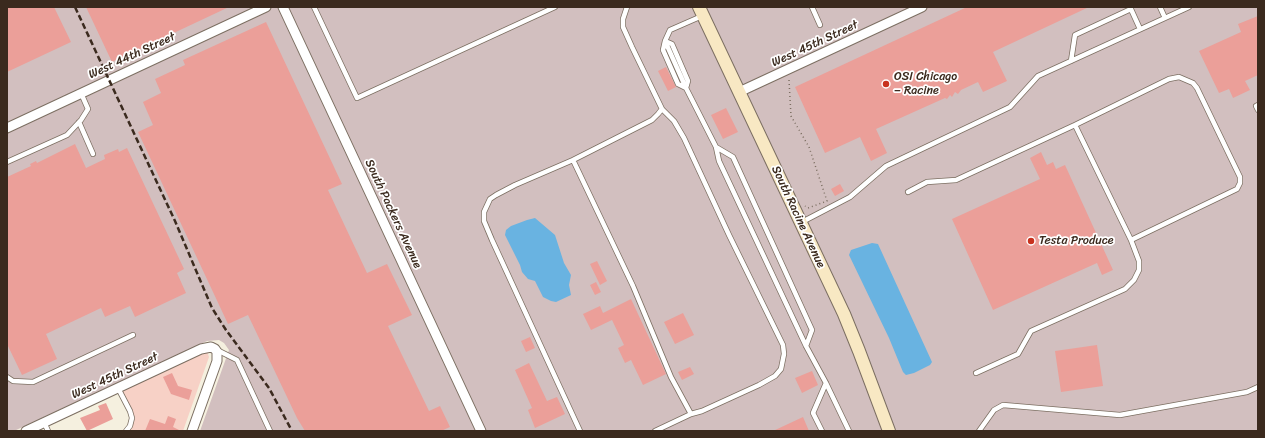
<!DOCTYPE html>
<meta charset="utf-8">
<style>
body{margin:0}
#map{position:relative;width:1265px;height:438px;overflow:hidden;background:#f5f0df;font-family:Sriracha,sans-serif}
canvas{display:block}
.frame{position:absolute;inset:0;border:8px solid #3b2a1e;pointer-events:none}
</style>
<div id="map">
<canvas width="1265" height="438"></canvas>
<div class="frame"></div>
</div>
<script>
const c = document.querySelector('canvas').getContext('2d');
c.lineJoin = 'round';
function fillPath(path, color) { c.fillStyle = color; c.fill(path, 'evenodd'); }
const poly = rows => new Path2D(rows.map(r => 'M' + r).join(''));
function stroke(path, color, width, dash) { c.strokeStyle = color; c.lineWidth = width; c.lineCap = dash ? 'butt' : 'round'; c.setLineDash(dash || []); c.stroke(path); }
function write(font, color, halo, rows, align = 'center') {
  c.font = font + ' Sriracha,sans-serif'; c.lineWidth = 3.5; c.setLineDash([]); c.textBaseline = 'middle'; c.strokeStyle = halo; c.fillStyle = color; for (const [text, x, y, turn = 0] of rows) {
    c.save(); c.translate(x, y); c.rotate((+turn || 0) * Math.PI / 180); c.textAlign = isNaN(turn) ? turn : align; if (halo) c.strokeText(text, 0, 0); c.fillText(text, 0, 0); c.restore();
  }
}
fillPath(poly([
 [207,351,209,357,183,431,126,431,132,418,120,392]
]), '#f7d1c6');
fillPath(poly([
 [7,7,1258,7,1258,431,200,431,229,350,224,343,219,340,207,341,14,431,7,431]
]), '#d2bfbf');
fillPath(poly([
 [535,218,555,235,564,263,571,275,569,285,571,295,556,302,551,301,543,297,535,281,528,279,522,272,520,265,505,235,506,230,511,226,527,220],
 [872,243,878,244,932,362,930,365,914,373,906,375,903,372,889,338,849,255,851,250]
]), '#69b3e1');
fillPath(poly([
 [7,7,54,7,71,42,7,72],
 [86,7,229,7,112,62],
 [967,7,1089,7,993,52,1007,81,983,92,978,82,961,90,958,94,955,92,952,97,950,95,947,99,945,98,876,129,887,153,871,161,860,137,825,153,795,87],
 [1258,16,1258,75,1245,81,1250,90,1233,98,1229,89,1219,93,1199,51,1241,32,1238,24],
 [266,22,342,184,328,190,367,273,387,264,412,315,388,326,429,411,440,406,450,427,441,431,305,431,297,418,248,315,228,324,138,132,153,125,143,102,161,93,155,79,185,65,183,60],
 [666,67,676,87,668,91,658,71],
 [726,108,738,132,723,139,711,115],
 [75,144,86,168,105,159,104,155,118,149,119,152,127,148,184,269,177,273,186,293,135,317,130,306,105,317,101,308,46,334,57,359,22,375,7,344,7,177,31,166,30,164,36,161,37,163],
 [1041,152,1047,165,1053,162,1056,169,1065,165,1113,270,1102,275,1097,263,993,310,952,219,1040,179,1030,158],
 [840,184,844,191,835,196,831,189],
 [597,261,607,281,600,285,590,264],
 [596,282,601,292,595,295,590,285],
 [631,299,666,374,643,385,631,360,625,363,618,348,624,345,612,320,591,330,583,314,600,306,603,313],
 [683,313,694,335,675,344,664,322],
 [530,337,535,348,526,352,521,341],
 [1097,345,1103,386,1061,392,1055,351],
 [529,363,547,401,557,397,565,414,535,428,528,410,532,408,515,370],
 [690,367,694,374,682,380,678,372],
 [812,371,818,385,802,393,795,378],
 [172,373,178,386,192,390,189,400,171,394,163,377],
 [106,403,113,419,87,431,80,418,100,410,98,406],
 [168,416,176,419,173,427,181,431,145,431,150,419,165,424],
 [803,417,809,431,773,431]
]), '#eb9f99');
const lane = poly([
 [314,7,357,98,555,7],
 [627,7,623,19,623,27,632,47,662,109,674,121,684,138,729,235,783,345,784,354,781,369,775,376,759,385,702,411,691,414,671,377,633,286,573,160,652,120,658,114,662,109],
 [812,7,820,25],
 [1130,7,1140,29],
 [1160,7,1165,18],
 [702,16,670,30,665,41,686,88,716,147,719,161,806,346,826,383,849,431],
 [665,41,672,44,688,81,686,88,678,84,663,50,665,41],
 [1071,61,1075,35,1131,9],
 [1258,105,1256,106,1258,110],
 [79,122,93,154],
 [1075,125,1169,79,1179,77,1193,83,1197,88,1240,177,1240,183,1237,189,1131,240],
 [716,147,733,157,812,330,806,346],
 [573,160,515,185,496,195,490,199,484,212,484,221,492,240,580,431],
 [7,162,67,135,81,120,88,109,81,93],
 [908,192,927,182,956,180,1075,125,1131,240,1139,261,1139,270,1134,280,1125,289,1031,331,1018,354,976,373],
 [802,222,850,197,886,166,1010,107,1038,76,1189,7],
 [217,350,237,360,270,431],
 [7,377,13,381,33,382,133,335],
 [118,388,130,411,132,418,130,426,126,431],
 [44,422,48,431],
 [655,431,691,414],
 [822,431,813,413,826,383],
 [979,431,994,410,1003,405,1120,415,1247,392,1258,387]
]);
const street = poly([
 [283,7,481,431],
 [739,92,922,7],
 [7,128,266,7],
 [26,431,201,349,211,347,215,349,217,352,217,361,192,431]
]);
const secondary = poly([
 [699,7,844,314,859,351,889,431]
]);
stroke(lane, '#7c6f62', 6);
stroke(street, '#7c6f62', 11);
stroke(secondary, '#7c6f62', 14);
stroke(poly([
 [789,80,791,116,809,147,827,201,808,208,805,206]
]), '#7c6f62', 1.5, [1, 3]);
stroke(lane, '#fff', 4.5);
stroke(street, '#fff', 9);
stroke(secondary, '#f8e8c3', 12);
stroke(poly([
 [75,7,175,221,212,308,226,330,269,388,292,431]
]), '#3b2a1e', 2.5, [6, 3]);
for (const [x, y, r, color] of [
 [886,84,4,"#c8321e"],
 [1031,241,4,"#c8321e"]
]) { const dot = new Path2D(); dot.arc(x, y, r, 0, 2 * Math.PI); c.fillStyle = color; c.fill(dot); stroke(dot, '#fff', 1.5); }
write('12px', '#3b2a1e', '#fff', [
 ["West 45th Street",815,44,-25],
 ["West 44th Street",132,56,-25],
 ["South Packers Avenue",393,214,65],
 ["South Racine Avenue",798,217,65],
 ["West 45th Street",115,376,-25]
]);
write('12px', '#3b2a1e', '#fff', [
 ["OSI Chicago",894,77],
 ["– Racine",894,91],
 ["Testa Produce",1039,241]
], 'left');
</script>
